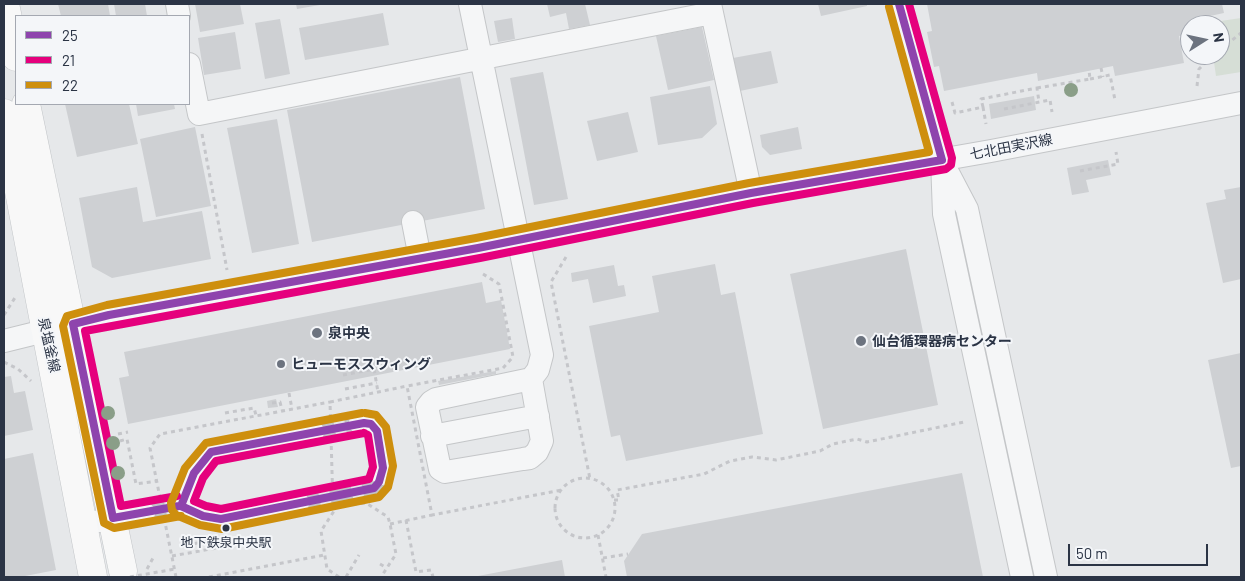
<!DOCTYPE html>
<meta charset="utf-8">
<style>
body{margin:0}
#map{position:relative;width:1245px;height:581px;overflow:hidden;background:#e6e8ea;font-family:Barlow,sans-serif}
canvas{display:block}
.frame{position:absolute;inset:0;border:5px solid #2b3445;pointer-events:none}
.legend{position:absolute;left:15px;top:15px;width:175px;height:90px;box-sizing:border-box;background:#f4f6f9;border:1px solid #a4a8b1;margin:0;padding:6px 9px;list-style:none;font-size:15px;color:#2b3445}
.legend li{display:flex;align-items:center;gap:10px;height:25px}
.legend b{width:25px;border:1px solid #a4a8b1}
.north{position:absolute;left:1180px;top:15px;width:50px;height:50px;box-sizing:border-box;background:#f4f6f9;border:1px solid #a4a8b1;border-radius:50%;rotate:80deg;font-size:14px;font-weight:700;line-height:20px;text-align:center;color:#2b3445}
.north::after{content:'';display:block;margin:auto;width:18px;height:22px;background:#6c737f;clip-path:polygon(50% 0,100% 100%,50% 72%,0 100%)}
.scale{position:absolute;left:1068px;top:544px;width:140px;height:22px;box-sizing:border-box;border:2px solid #2b3445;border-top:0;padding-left:6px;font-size:15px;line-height:18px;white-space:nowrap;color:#2b3445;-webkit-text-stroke:4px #f4f6f9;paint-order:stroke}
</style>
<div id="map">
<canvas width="1245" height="581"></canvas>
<div class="frame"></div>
<ul class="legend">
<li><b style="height:6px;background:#8e44ad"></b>25</li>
<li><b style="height:6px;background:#e5007d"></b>21</li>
<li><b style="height:6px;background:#ce8f0e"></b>22</li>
</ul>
<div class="north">N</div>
<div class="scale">50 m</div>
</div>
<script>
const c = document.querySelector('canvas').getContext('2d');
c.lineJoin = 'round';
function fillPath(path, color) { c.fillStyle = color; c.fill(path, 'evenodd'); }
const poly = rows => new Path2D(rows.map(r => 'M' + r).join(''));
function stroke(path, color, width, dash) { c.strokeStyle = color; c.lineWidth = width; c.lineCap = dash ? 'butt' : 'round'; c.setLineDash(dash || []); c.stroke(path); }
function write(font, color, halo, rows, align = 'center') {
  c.font = font + ' Barlow,"Noto Sans JP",sans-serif'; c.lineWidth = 4; c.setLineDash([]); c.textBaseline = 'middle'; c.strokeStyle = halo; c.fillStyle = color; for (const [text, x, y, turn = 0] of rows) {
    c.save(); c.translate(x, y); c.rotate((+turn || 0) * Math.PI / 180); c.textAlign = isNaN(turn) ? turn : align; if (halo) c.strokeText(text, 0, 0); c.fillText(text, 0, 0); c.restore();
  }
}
fillPath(poly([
 [1241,18,1241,72,1216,76,1213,55,1220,55,1220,25,1208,25,1207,23]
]), '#d6ded6');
fillPath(poly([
 [58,4,108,4,110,16,61,16],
 [114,4,145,4,147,16,116,16],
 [195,4,240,4,244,24,200,32],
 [296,4,319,4,320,5,297,9],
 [547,4,585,4,590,25,569,29,566,13,550,17],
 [818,4,867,4,867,6,821,16],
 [927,4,1222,4,1224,13,1191,20,1190,34,1179,36,1184,63,1115,76,1113,66,1038,81,1037,73,944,91,939,66,934,67,927,32,932,31],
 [383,13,389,45,305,60,299,28],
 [512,18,515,39,498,42,494,21],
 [280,19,290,74,265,79,255,23],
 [702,27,714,80,668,90,656,36],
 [235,32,241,69,204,75,198,38],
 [771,51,778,83,740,91,733,58],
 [543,72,568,199,534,205,510,78],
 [460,77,485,209,312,242,287,110],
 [710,86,717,124,702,138,658,145,650,97],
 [1034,96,1036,110,991,119,989,104],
 [65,104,129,104,138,144,77,157],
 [136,104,174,104,175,109,138,116],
 [628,112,638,152,597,161,587,121],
 [277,119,299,244,252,253,227,128],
 [195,127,211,206,156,217,140,139],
 [798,127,802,149,770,155,762,147,760,135],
 [1108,160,1111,175,1086,180,1089,192,1072,195,1067,168],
 [137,187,143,222,202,211,211,259,112,278,92,267,79,198],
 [1241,187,1241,279,1223,283,1206,203,1226,199,1224,190],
 [906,249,938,405,823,429,790,274],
 [715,264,721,295,735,292,763,434,626,461,620,435,611,437,589,326,659,312,652,276],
 [614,265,618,286,624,285,626,296,593,303,588,279,572,282,571,273],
 [482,282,486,303,501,300,510,349,128,424,119,378,129,376,124,352],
 [1241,353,1241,466,1231,468,1208,360],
 [496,371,496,374,439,385,438,381],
 [11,376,14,393,25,391,33,430,4,436,4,377],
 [276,399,278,407,268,408,267,401],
 [33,453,56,570,20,577,4,577,4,459],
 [962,473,983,577,627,577,624,561,642,534],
 [562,560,565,577,478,577,478,576]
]), '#ced0d3');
stroke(poly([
 [313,432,360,423],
 [298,503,374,488,382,474],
 [144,513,179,506]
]), '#c1c4c9', 22, [22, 11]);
const minor = poly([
 [177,4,179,16],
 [470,4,542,355,538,370,531,379,436,399,431,402,427,407,440,469,445,472,523,459,530,458,537,452,542,441,531,379],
 [899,4,942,160,944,214,1022,577],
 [712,13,751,193],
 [189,64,199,114,712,13,710,4],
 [945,167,967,209,1046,577],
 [413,222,420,258],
 [4,341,109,315,478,248,751,193,991,151,1241,103],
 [360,423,371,424,377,431,383,468,382,474],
 [432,436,538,416],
 [298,503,221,519,203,516,181,506,194,473,211,452,313,432],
 [83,524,144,513]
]);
const major = poly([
 [5,4,16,57],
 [26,104,123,571],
 [4,113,93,577]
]);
stroke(minor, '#c4c6c8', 24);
stroke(major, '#c2c5c8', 29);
stroke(poly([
 [1220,50,1241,33],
 [1101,68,1103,77],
 [1090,79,1110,75,1115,100],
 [1197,86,1199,69,1213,55],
 [1037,88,1090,79,1089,70],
 [952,102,955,113,983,107,986,124],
 [983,107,981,99,1037,88,1039,102],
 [1004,109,1050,100,1052,112],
 [202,134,227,270],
 [1080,171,1118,164,1116,152],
 [566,257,551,282,590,479],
 [4,315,16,296],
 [4,362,18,369,31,381],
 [343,375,374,369,378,392],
 [345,389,377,383],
 [289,393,292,409],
 [272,403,280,402,282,410],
 [225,413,254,408,256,415],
 [118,434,128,432],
 [120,441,127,439,136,484,157,481],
 '555 508a30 30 0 1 1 60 0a30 30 0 1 1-60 0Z',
 [614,500,619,500,617,490,704,474,730,461,752,457,776,460,820,451,833,444,857,439,867,442,964,422],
 [406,520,416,572,431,570,433,577],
 [390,524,432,515],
 [598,535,606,577],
 [187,545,214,540],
 [172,556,233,545,231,537],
 [603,558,628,554],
 [380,564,387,568],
 [147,569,153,558],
 [209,577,324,555],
 [339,577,327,569,321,531,336,508,333,506,366,503,388,517,390,524,396,554,381,577],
 [346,577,359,555]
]), '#c5c6ca', 3, [4, 4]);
stroke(minor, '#f5f6f7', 22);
stroke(major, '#f8f8f8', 28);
stroke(poly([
 [483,274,499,284,513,357,503,368,407,386,432,515,562,490],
 [333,506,330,402,407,386],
 [130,577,175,569],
 [176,577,150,448,160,434,330,402]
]), '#c5c6ca', 3, [4, 4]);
stroke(poly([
 [364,423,371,424,377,431,383,468,379,482,374,488,221,519,203,516,181,506,194,473,211,452,364,423],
 [179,506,113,518,73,324,109,315,478,248,751,193,942,160,899,4]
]), '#8e44ad', 8);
stroke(poly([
 [364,433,368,435,373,467,369,479,221,509,206,506,194,501,203,478,216,461,364,433],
 [177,496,121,506,85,331,480,258,753,203,946,169,951,165,952,158,909,4]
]), '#e5007d', 8);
stroke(poly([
 [362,413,206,443,185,468,171,503,172,510,176,515,200,525,222,529,379,497,388,487,393,466,386,427,376,415,365,413],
 [181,516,114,528,104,523,63,326,67,316,107,305,476,238,749,183,929,152,889,7]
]), '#ce8f0e', 8);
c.fillStyle = '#8a9e88';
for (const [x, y] of [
 [1071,90],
 [108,413],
 [113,443],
 [118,473]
]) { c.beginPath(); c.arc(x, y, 7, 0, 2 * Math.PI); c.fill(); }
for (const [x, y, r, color] of [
 [317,333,6,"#6c737f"],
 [861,341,6,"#6c737f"],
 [281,364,5,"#6c737f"],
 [226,528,4.5,"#2b3445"]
]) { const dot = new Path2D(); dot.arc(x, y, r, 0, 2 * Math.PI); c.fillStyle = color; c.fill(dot); stroke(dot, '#f4f6f9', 2); }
write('13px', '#2b3445', '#f4f6f9', [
 ["地下鉄泉中央駅",226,543]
]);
write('14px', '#2b3445', '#f4f6f9', [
 ["七北田実沢線",1011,147,-11],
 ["泉塩釜線",49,345,77]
]);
write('bold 14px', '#2b3445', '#f4f6f9', [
 ["泉中央",328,333],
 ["仙台循環器病センター",872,341],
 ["ヒューモススウィング",291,364]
], 'left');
</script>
